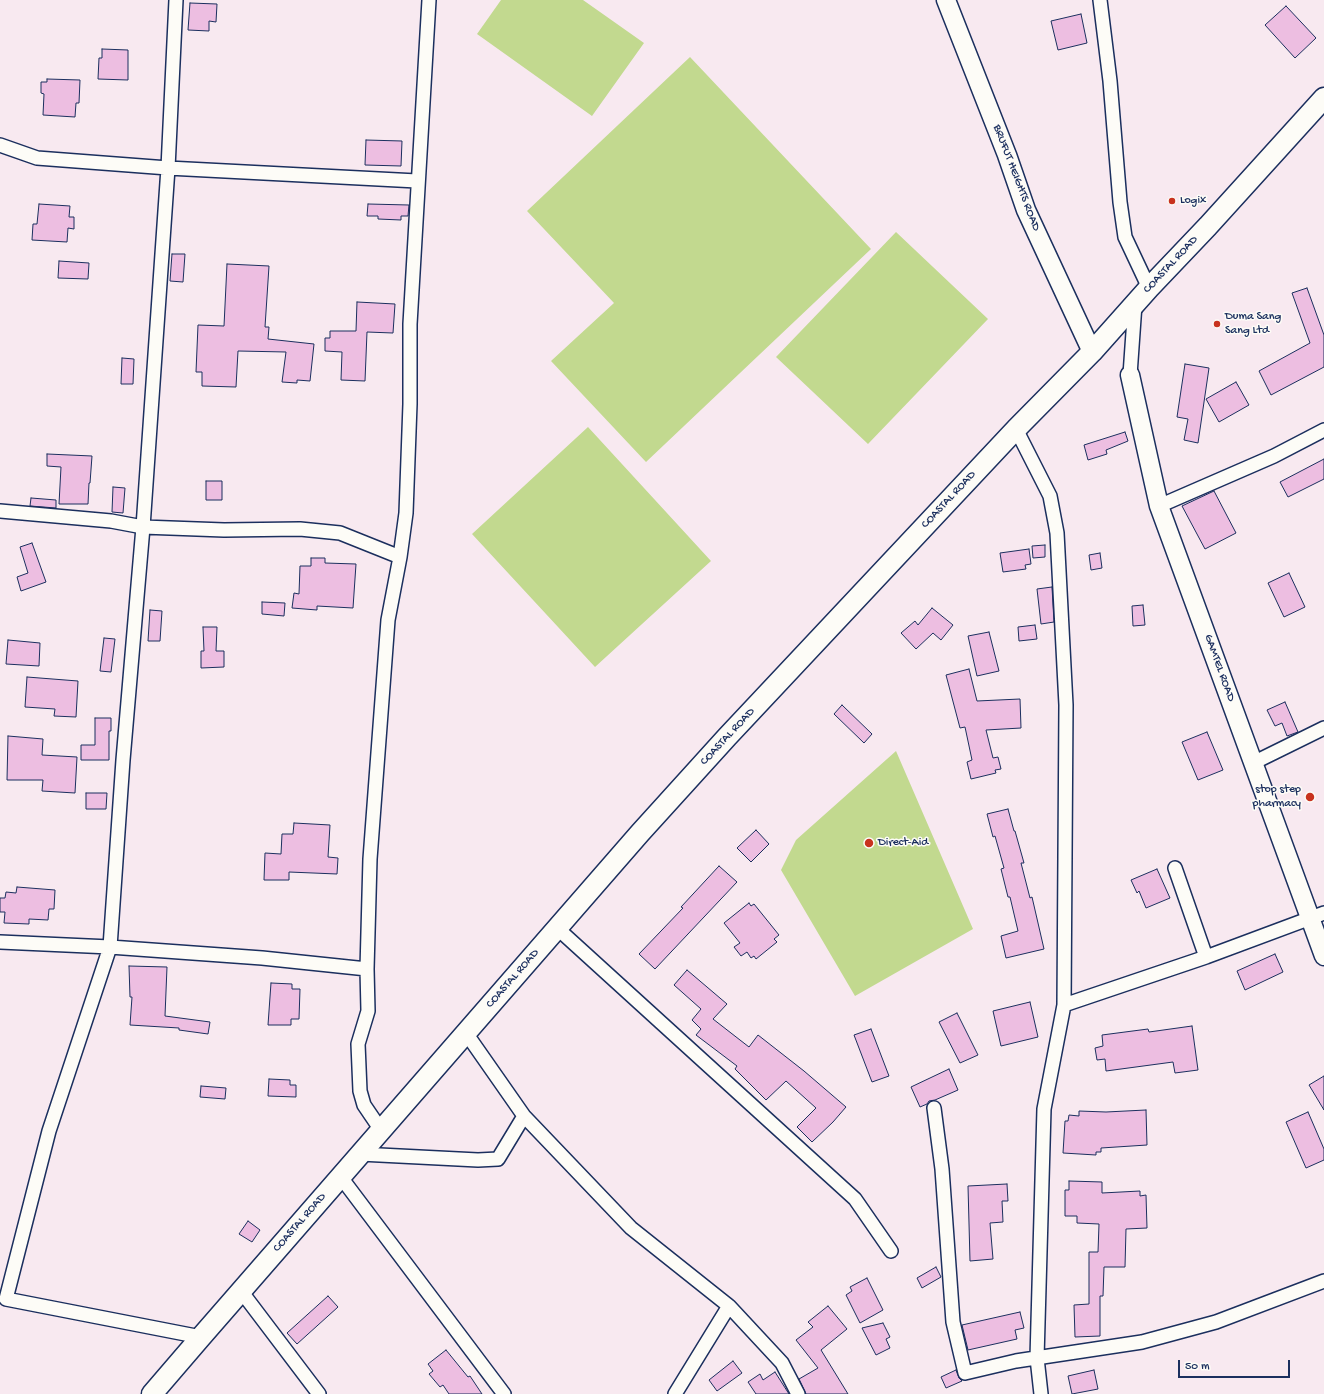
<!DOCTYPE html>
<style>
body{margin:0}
#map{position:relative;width:1324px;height:1394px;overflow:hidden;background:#f8e9f0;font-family:"Gochi Hand",sans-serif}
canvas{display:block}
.scale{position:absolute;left:1178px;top:1360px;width:112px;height:18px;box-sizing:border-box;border:2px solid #1b2f5e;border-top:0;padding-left:5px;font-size:12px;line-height:14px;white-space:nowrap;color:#1b2f5e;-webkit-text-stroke:3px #fdfcf7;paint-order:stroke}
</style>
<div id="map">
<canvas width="1324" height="1394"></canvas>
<div class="scale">50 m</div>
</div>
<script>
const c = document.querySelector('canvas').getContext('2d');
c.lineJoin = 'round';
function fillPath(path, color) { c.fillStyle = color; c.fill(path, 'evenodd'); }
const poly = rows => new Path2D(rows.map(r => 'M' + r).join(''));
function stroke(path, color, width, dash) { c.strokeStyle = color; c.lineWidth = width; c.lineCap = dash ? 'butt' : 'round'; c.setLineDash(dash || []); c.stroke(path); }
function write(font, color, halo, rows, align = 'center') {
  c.font = font + ' "Gochi Hand",sans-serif'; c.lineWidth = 3; c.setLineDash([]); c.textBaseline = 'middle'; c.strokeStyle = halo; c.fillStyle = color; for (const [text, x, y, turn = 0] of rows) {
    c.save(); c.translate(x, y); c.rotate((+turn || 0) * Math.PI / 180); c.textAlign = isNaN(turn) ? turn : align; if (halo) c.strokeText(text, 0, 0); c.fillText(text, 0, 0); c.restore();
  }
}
fillPath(poly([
 [501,0,583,0,644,43,592,116,477,34],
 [690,57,871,249,646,462,551,361,614,303,527,211],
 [896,232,988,319,868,444,776,357],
 [588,427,711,561,595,667,472,534],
 [896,751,973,929,855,996,781,870,796,840]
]), '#c2d98f');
const building = poly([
 [190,3,217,4,216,22,209,21,209,31,188,30,190,3],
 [1286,6,1316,38,1295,58,1265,25,1286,6],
 [1081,14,1087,43,1058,50,1051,21,1081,14],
 [102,49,128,50,128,80,98,79,99,58,102,58,102,49],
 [47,79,80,80,79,103,76,103,75,117,43,115,44,94,41,93,41,82,47,82,47,79],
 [366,140,402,141,401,166,365,165,366,140],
 [39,204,70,206,69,217,74,217,74,229,68,228,67,242,32,240,33,224,37,224,39,204],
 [368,204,409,205,408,216,401,216,401,220,378,219,378,216,367,216,368,204],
 [172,254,185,254,183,282,170,281,172,254],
 [59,261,89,263,88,279,58,278,59,261],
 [227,264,269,266,265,327,269,327,268,339,314,344,310,381,297,380,297,383,282,382,286,352,238,351,236,387,202,386,202,372,196,372,198,325,224,326,227,264],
 [1307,288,1324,335,1324,367,1271,395,1259,371,1310,343,1292,293,1307,288],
 [357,302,395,304,393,333,367,332,365,381,341,380,342,352,325,351,325,338,330,338,330,331,356,331,357,302],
 [122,358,134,359,133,384,121,384,122,358],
 [1185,364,1209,368,1198,443,1184,440,1188,419,1177,417,1185,364],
 [1236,382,1249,405,1219,422,1206,399,1236,382],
 [1125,432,1128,441,1106,450,1107,454,1088,460,1084,445,1125,432],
 [47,454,92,456,90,483,89,483,88,504,59,504,61,467,47,466,47,454],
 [1324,459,1324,479,1288,497,1280,482,1324,459],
 [206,481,222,481,222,500,206,500,206,481],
 [113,487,125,488,123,513,112,512,113,487],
 [1214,491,1236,533,1205,549,1182,506,1214,491],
 [31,498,56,500,56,508,30,506,31,498],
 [32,543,46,582,21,591,17,577,28,573,20,547,32,543],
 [1045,545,1045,557,1033,558,1032,546,1045,545],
 [1029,549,1031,564,1025,565,1026,569,1003,572,1000,553,1029,549],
 [1100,553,1102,568,1091,570,1089,555,1100,553],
 [311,558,325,558,325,563,356,564,353,608,317,606,317,610,292,608,294,593,299,594,300,566,311,566,311,558],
 [1289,573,1305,607,1284,617,1268,583,1289,573],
 [1052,587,1054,622,1041,624,1037,589,1052,587],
 [262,602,285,603,284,616,262,614,262,602],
 [1143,605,1145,625,1133,626,1132,606,1143,605],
 [932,608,953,625,941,640,933,633,916,649,901,633,915,621,918,625,932,608],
 [150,610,162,611,160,641,148,641,150,610],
 [1035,625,1037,639,1019,641,1018,627,1035,625],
 [203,627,217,627,216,651,224,651,224,667,201,668,201,651,204,651,203,627],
 [989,632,999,671,977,676,968,636,989,632],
 [104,638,115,639,111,672,100,671,104,638],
 [8,640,40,643,39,666,6,664,8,640],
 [969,669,977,701,1020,699,1021,728,986,730,993,758,998,757,1001,769,995,770,996,773,971,779,967,762,972,760,965,727,960,728,946,675,969,669],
 [27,677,78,681,76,717,54,716,55,709,25,707,27,677],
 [1285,702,1298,732,1287,736,1282,723,1275,726,1267,710,1285,702],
 [842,705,872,734,864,743,834,714,842,705],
 [95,718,111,718,111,731,109,731,109,760,81,760,81,745,95,745,95,718],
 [1207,732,1223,770,1198,780,1182,742,1207,732],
 [8,736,43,739,42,755,77,757,75,793,42,791,43,780,7,780,8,736],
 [86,793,107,793,106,809,86,809,86,793],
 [1008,809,1014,831,1015,831,1024,863,1021,863,1030,898,1032,897,1044,949,1006,958,1001,936,1018,931,1010,897,1008,897,1001,869,1004,868,995,836,993,837,987,814,1008,809],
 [294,823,330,825,328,857,338,858,337,874,289,872,289,880,264,880,265,853,281,854,282,834,293,834,294,823],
 [756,830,769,844,751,862,737,848,756,830],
 [719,866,737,882,655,969,639,954,683,908,681,907,719,866],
 [1157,869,1170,898,1146,908,1139,891,1137,893,1131,880,1157,869],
 [17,887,55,890,54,909,49,909,48,920,29,919,29,924,4,923,5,912,0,912,0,898,5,898,6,892,16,893,17,887],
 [749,903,751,906,754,904,779,935,774,939,777,942,756,959,754,956,751,958,747,952,741,956,734,947,740,943,724,923,749,903],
 [1275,954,1283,972,1245,990,1237,971,1275,954],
 [129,966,167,967,165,1016,210,1022,208,1034,179,1030,179,1028,130,1025,132,997,130,997,129,966],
 [687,970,727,1004,713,1019,749,1047,758,1035,804,1071,846,1107,833,1122,812,1142,797,1127,816,1108,786,1081,766,1100,735,1069,737,1066,696,1035,701,1029,692,1020,701,1009,674,985,687,970],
 [271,983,292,984,292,989,300,989,299,1019,291,1019,291,1025,268,1025,271,983],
 [1030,1002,1038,1037,1001,1046,993,1011,1030,1002],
 [957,1013,978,1055,960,1063,939,1022,957,1013],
 [1192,1026,1198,1070,1175,1073,1173,1062,1106,1071,1105,1059,1097,1060,1095,1048,1103,1046,1102,1035,1148,1029,1149,1032,1192,1026],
 [871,1029,889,1076,872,1082,854,1035,871,1029],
 [949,1069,958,1090,935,1100,929,1101,927,1104,920,1107,911,1087,949,1069],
 [1324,1076,1324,1110,1309,1085,1324,1076],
 [269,1079,290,1080,290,1085,296,1085,296,1097,268,1096,269,1079],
 [201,1086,226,1088,225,1099,200,1097,201,1086],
 [1146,1110,1147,1145,1101,1148,1101,1152,1096,1152,1096,1155,1063,1153,1065,1121,1068,1121,1069,1115,1079,1116,1079,1111,1106,1112,1146,1110],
 [1308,1112,1324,1149,1324,1160,1306,1168,1286,1122,1308,1112],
 [1069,1181,1102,1182,1102,1193,1140,1191,1140,1196,1146,1195,1147,1228,1126,1229,1125,1267,1104,1267,1103,1296,1100,1296,1100,1336,1075,1337,1074,1305,1089,1304,1089,1252,1098,1252,1099,1224,1077,1223,1077,1216,1065,1216,1065,1190,1069,1190,1069,1181],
 [1007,1184,1008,1201,1002,1201,1003,1222,990,1223,993,1259,970,1261,968,1186,1007,1184],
 [248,1221,260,1230,252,1242,239,1234,248,1221],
 [936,1267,941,1277,922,1288,917,1278,936,1267],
 [867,1278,883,1310,860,1323,846,1295,852,1291,850,1287,867,1278],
 [328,1296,338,1307,297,1344,287,1333,328,1296],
 [828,1306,847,1329,821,1350,848,1394,806,1394,799,1379,818,1368,796,1340,813,1327,808,1322,828,1306],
 [1020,1312,1024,1328,1015,1330,1017,1339,968,1350,962,1325,1020,1312],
 [883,1323,890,1337,886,1339,890,1348,876,1355,862,1328,883,1323],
 [446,1350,468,1377,470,1376,482,1394,449,1394,443,1385,440,1387,429,1374,433,1371,428,1364,446,1350],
 [733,1361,742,1373,717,1391,709,1380,733,1361],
 [956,1370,959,1378,962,1381,946,1388,941,1377,956,1370],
 [1094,1370,1098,1389,1072,1394,1068,1376,1094,1370],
 [775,1372,789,1394,756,1394,748,1382,760,1374,763,1380,775,1372]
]);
fillPath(building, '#edbee1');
stroke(building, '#1b2f5e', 1);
const street = poly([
 [176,0,168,168,143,527,123,760,110,947,49,1131,6,1299,201,1337],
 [1100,0,1110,81,1120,202,1125,237,1149,288],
 [0,145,37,158,168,168,417,181],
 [1130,375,1135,304],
 [1016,429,1050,496,1057,533,1066,705,1064,1005,1044,1109,1037,1358,1041,1394],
 [1159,506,1274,456,1324,430],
 [0,511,111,521,143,527,224,530,300,529,340,533,400,557],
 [1253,763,1324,728],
 [1175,868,1206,957],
 [557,928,855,1199,891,1251],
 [0,942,110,947,262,958,367,969,368,1011,358,1044,360,1091,364,1105,381,1130],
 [367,969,370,859,388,620,400,557,406,513,410,404,410,324,429,0],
 [1064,1005,1206,957,1324,913],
 [466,1033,524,1116,631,1228,729,1306,782,1363,798,1394],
 [934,1108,942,1169,953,1322,965,1373,1016,1361,1142,1342,1216,1322,1324,1281],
 [360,1154,478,1160,498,1159,524,1116],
 [340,1176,504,1394],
 [241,1291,319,1394],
 [675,1394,729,1306]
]);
const secondary = poly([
 [946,0,1007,155,1026,210,1092,352],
 [1130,375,1159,506,1324,956]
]);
const primary = poly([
 [152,1394,201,1337,640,833,727,737,1016,429,1092,352,1149,288,1208,226,1324,98]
]);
stroke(street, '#1b2f5e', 16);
stroke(secondary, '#1b2f5e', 21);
stroke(primary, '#1b2f5e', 23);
stroke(street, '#fdfcf7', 13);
stroke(secondary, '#fdfcf7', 18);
stroke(primary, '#fdfcf7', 20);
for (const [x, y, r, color] of [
 [1172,201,4,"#c8321e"],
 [1217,324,4,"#c8321e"],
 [1310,797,5,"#c8321e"],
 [869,843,5,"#c8321e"]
]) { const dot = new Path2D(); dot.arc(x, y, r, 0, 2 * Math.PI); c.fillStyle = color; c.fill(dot); stroke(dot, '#fdfcf7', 1.5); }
write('12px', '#1b2f5e', '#fdfcf7', [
 ["BRUFUT HEIGHTS ROAD",1016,178,69],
 ["COASTAL ROAD",1171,265,-47],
 ["COASTAL ROAD",949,500,-47],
 ["GAMTEL ROAD",1219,668,70],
 ["COASTAL ROAD",728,737,-47],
 ["COASTAL ROAD",513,979,-49],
 ["COASTAL ROAD",300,1223,-49]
]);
write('12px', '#1b2f5e', '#fdfcf7', [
 ["Logix",1180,201],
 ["Duma Sang",1225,317],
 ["Sang Ltd",1225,331],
 ["stop step",1301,790,"right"],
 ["pharmacy",1301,804,"right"],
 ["Direct-Aid",878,843]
], 'left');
</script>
